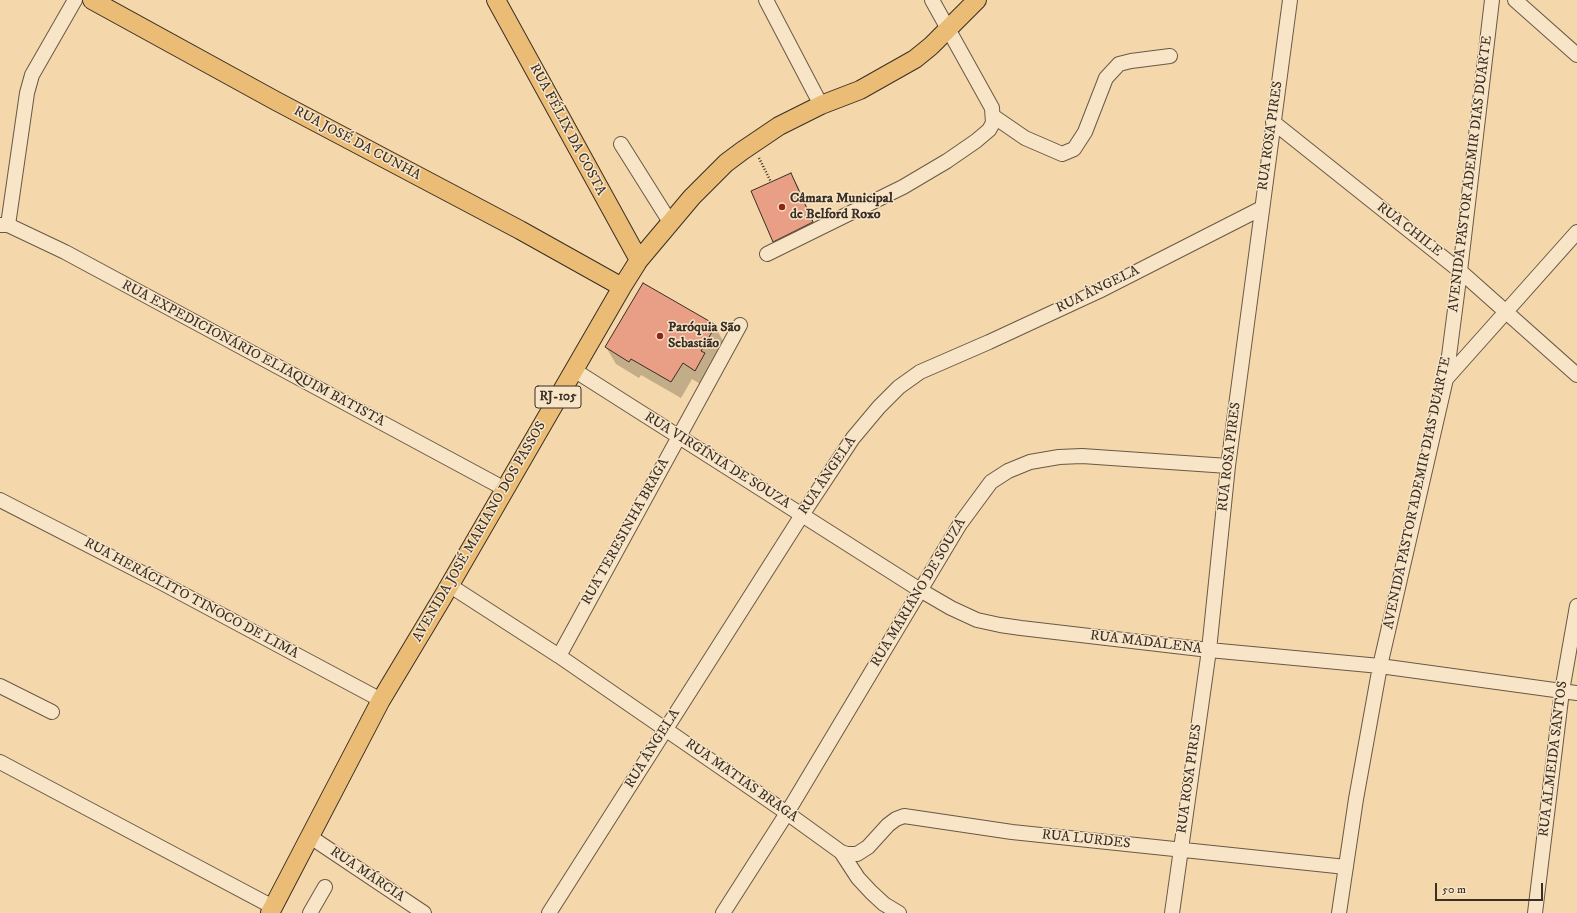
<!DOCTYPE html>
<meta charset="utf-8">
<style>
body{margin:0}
#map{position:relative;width:1577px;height:913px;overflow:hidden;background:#f4d7aa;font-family:"IM FELL DW Pica",serif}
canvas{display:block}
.scale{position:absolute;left:1435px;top:883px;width:108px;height:18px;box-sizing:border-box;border:2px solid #392f25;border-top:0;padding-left:5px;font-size:12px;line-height:14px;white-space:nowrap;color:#392f25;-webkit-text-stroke:3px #f8e5c8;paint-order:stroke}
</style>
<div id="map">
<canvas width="1577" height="913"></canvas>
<div class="scale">50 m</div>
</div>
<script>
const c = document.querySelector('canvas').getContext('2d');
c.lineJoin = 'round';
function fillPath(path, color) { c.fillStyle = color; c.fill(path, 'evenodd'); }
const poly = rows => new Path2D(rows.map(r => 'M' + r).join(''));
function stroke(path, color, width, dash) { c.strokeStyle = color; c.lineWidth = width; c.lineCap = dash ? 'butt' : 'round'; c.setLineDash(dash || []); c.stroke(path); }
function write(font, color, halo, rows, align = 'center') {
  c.font = font + ' "IM FELL DW Pica",serif'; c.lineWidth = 3; c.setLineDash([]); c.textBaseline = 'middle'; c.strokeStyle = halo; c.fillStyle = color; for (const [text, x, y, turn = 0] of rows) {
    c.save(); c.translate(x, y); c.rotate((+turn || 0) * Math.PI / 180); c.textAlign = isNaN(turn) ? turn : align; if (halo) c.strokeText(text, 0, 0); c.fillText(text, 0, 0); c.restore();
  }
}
fillPath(poly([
 [791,174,798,186,819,235,781,253,774,241],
 [715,326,724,343,705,387,692,379,681,398,641,375,639,378,616,364,606,347]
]), '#0003');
const building = poly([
 [791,173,813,222,773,242,751,191,791,173],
 [643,283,716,325,701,351,705,353,695,371,683,363,671,382,631,359,629,362,605,347,643,283]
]);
fillPath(building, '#e89f85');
stroke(building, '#392f25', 1);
const minor = poly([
 [766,0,821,105],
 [1515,0,1577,55],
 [993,116,1025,138,1062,154,1074,149,1085,132,1106,78,1119,64,1131,61,1170,56],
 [1273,122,1460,271,1577,375],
 [621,144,670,222],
 [0,225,8,225,65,252,505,489],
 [8,225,27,93,32,75,75,0],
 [767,254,903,187,947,161,976,141,989,130,993,123,992,108,932,0],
 [574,370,920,590,951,608,977,620,1000,625,1021,628,1209,650,1380,666,1577,693],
 [1446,379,1577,232],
 [0,500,164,584,381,700],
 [449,585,559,656,787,813,841,852,858,878,871,892,884,904,899,913],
 [559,656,740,325],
 [0,686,52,712],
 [0,762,273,907],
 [309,836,424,913],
 [841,852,847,854,857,854,868,847,888,825,896,819,904,816,1012,832,1346,867],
 [310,913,325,887],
 [549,913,802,515,853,438,879,407,899,387,920,372,989,342,1099,291,1262,208],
 [723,913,787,813,960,524,991,482,1008,471,1030,462,1059,457,1082,456,1228,466],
 [1172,913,1209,650,1228,466,1290,0],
 [1339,913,1356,799,1380,666,1446,379,1460,271,1492,0],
 [1535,913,1562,691,1577,606]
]);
const major = poly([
 [92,0,276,101,520,230,622,287],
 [496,0,639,260],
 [270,913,381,700,441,600,622,287,639,260,692,197,726,163,742,151,779,126,821,105,860,90,915,59,931,46,977,0]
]);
stroke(minor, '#685946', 16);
stroke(major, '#392f25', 20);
stroke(poly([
 [759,158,771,182]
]), '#392f25', 2.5, [1, 2]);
stroke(minor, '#f8e5c8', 14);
stroke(major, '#eabc75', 18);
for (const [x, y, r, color] of [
 [782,207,4,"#8f2418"],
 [660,336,4,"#8f2418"]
]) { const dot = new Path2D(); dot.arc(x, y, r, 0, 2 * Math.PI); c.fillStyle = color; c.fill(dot); stroke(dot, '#f8e5c8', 1.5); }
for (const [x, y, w] of [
 [558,397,46]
]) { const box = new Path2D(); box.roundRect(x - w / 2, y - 11, w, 22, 3); c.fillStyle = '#f8e5c8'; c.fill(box); stroke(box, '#392f25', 1); }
write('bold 13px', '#392f25', null, [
 ["RJ-105",558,397]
]);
write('14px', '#392f25', '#f8e5c8', [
 ["RUA FÉLIX DA COSTA",567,130,62],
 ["RUA ROSA PIRES",1271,136,-82],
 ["RUA JOSÉ DA CUNHA",357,144,28],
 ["AVENIDA PASTOR ADEMIR DIAS DUARTE",1471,174,-83],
 ["RUA CHILE",1409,230,38],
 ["RUA ÂNGELA",1098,290,-26],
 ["RUA EXPEDICIONÁRIO ELIAQUIM BATISTA",253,354,28],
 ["RUA ROSA PIRES",1230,457,-83],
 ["RUA VIRGÍNIA DE SOUZA",717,461,32],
 ["RUA ÂNGELA",828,476,-56],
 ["AVENIDA PASTOR ADEMIR DIAS DUARTE",1418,493,-78],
 ["AVENIDA JOSÉ MARIANO DOS PASSOS",480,532,-60],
 ["RUA TERESINHA BRAGA",626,532,-61],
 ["RUA MARIANO DE SOUZA",919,593,-59],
 ["RUA HERÁCLITO TINOCO DE LIMA",191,599,28],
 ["RUA MADALENA",1146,643,7],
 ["RUA ÂNGELA",653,749,-58],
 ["RUA ALMEIDA SANTOS",1554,759,-83],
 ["RUA ROSA PIRES",1190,779,-82],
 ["RUA MATIAS BRAGA",741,781,35],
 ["RUA LURDES",1086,840,6],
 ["RUA MÁRCIA",367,875,34]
]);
write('bold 14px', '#392f25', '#f8e5c8', [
 ["Câmara Municipal",790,199],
 ["de Belford Roxo",790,215],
 ["Paróquia São",668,328],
 ["Sebastião",668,344]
], 'left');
</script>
